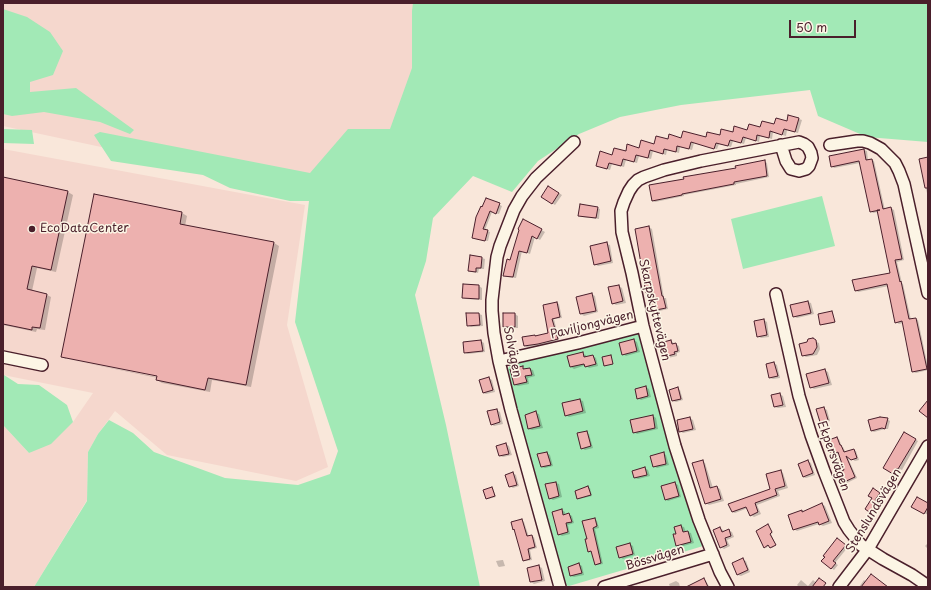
<!DOCTYPE html>
<meta charset="utf-8">
<style>
body{margin:0}
#map{position:relative;width:931px;height:590px;overflow:hidden;background:#f9e7da;font-family:"Playpen Sans",sans-serif}
canvas{display:block}
.frame{position:absolute;inset:0;border:4px solid #4a1f2b;pointer-events:none}
.scale{position:absolute;left:789px;top:20px;width:67px;height:18px;box-sizing:border-box;border:2px solid #4a1f2b;border-top:0;padding-left:5px;font-size:12px;line-height:14px;white-space:nowrap;color:#4a1f2b;-webkit-text-stroke:3px #fcf5e5;paint-order:stroke}
</style>
<div id="map">
<canvas width="931" height="590"></canvas>
<div class="frame"></div>
<div class="scale">50 m</div>
</div>
<script>
const c = document.querySelector('canvas').getContext('2d');
c.lineJoin = 'round';
function fillPath(path, color) { c.fillStyle = color; c.fill(path, 'evenodd'); }
const poly = rows => new Path2D(rows.map(r => 'M' + r).join(''));
function stroke(path, color, width, dash) { c.strokeStyle = color; c.lineWidth = width; c.lineCap = dash ? 'butt' : 'round'; c.setLineDash(dash || []); c.stroke(path); }
function write(font, color, halo, rows, align = 'center') {
  c.font = font + ' "Playpen Sans",sans-serif'; c.lineWidth = 3; c.setLineDash([]); c.textBaseline = 'middle'; c.strokeStyle = halo; c.fillStyle = color; for (const [text, x, y, turn = 0] of rows) {
    c.save(); c.translate(x, y); c.rotate((+turn || 0) * Math.PI / 180); c.textAlign = isNaN(turn) ? turn : align; if (halo) c.strokeText(text, 0, 0); c.fillText(text, 0, 0); c.restore();
  }
}
fillPath(poly([
 [3,3,429,3,377,206,3,126],
 [3,149,305,205,287,325,328,467,296,481,167,455,115,411,98,434,88,452,87,500,34,587,3,587,3,425,29,453,73,422,93,393,3,375]
]), '#f5d7cd');
fillPath(poly([
 [413,3,928,3,928,142,867,137,818,116,810,90,681,105,620,117,579,134,538,161,512,192,473,176,433,218,426,261,415,295,446,425,480,587,34,587,87,501,88,452,98,434,109,420,133,433,154,452,225,478,298,485,330,474,338,451,295,322,309,201,290,201,230,188,203,175,111,161,94,135,100,132,310,173,348,129,390,129,412,68,412,11],
 [3,9,27,17,50,32,63,51,53,75,30,82,30,92,76,88,134,130,130,134,100,122,44,112,12,116,3,114],
 [3,129,32,130,34,144,3,143],
 [822,196,835,246,743,269,731,219],
 [635,332,641,336,658,406,674,461,689,503,703,546,657,560,569,586,564,585,507,370,511,364],
 [3,375,4,375,18,384,39,385,67,405,73,422,51,444,29,453,3,425]
]), '#a2e9b6');
fillPath(poly([
 [799,119,802,120,798,133,787,130,786,136,773,132,772,139,760,136,759,142,746,138,744,144,733,141,731,147,719,144,717,149,694,143,692,150,680,147,679,153,667,150,666,155,653,151,651,159,639,156,637,163,626,160,624,167,612,164,610,170,597,166,613,156,655,145,668,140,682,139,706,139,775,125],
 [864,150,867,151,868,160,872,160,874,161,885,210,891,208,894,210,904,260,897,262,902,283,903,284,911,320,916,319,918,320,928,367,928,370,916,373,913,372,903,323,899,324,896,322,889,286,858,292,856,290,892,274,878,212,873,213,871,211,860,163,834,168,832,166],
 [928,158,928,198,920,159],
 [764,161,767,163,769,177,736,184,736,185,684,195,684,196,655,202,653,201,737,169],
 [3,178,68,192,73,195,56,272,37,268,32,291,47,295,51,297,45,330,37,329,36,332,3,325],
 [549,187,562,195,555,205,542,197],
 [95,195,182,213,187,216,185,226,274,243,279,246,251,387,212,380,210,392,162,383,157,380,158,378,67,359,162,378,162,376,66,357,66,359,62,357],
 [487,199,502,206,499,214,492,212,485,230,490,232,488,241,476,239,483,208],
 [597,208,600,209,599,219,582,217,579,215],
 [524,220,545,232,540,240,535,237,530,254,522,251,516,278,507,277,504,275,510,261],
 [649,227,652,229,664,298,666,298,668,309,655,312,652,310,649,294,647,293],
 [607,244,610,245,613,263,598,266,595,264],
 [471,256,482,258,485,259,484,269,479,269,478,273,472,272,469,271],
 [464,285,479,286,482,288,482,300,466,299,463,298],
 [619,286,622,288,626,303,616,305,613,303],
 [592,294,595,296,598,312,584,316,581,314],
 [808,302,811,303,814,314,797,318,793,316,791,306],
 [557,303,559,304,562,318,554,319,559,340,541,345,527,347,525,346,536,337,549,333,544,306],
 [832,312,833,313,835,323,822,325,821,325],
 [479,314,482,315,483,326,471,327,468,325],
 [515,314,518,316,518,328,507,328,504,326],
 [764,320,767,322,769,337,761,338,758,336],
 [634,340,637,342,640,352,626,356,623,354],
 [812,340,819,343,820,349,817,355,806,357,803,355,808,343],
 [481,341,484,343,485,352,468,354,465,353],
 [671,341,675,344,679,346,680,352,677,353,677,356,668,358,665,357],
 [583,354,586,355,586,358,593,356,596,358,598,366,589,368,586,365,574,369,571,367,568,357],
 [774,363,777,365,780,378,773,379,770,378],
 [522,367,526,370,530,369,533,370,535,376,528,378,529,384,518,386,515,385],
 [825,370,828,372,832,385,814,389,811,387,807,374],
 [489,378,492,380,495,392,486,394,483,393],
 [646,387,649,389,651,397,641,400,638,398],
 [677,388,680,390,683,400,676,402,673,401],
 [780,394,783,396,786,407,778,408,775,407],
 [580,400,583,401,586,413,569,417,566,415],
 [824,408,827,410,830,421,824,423,821,422],
 [497,410,500,412,503,424,494,426,491,424],
 [536,413,539,414,543,428,532,430,529,429],
 [653,416,656,418,658,429,637,434,634,432],
 [690,418,693,420,696,430,683,433,680,431],
 [887,419,890,421,888,429,885,429,874,432,872,431],
 [586,432,589,434,593,448,585,450,582,448],
 [904,433,918,441,902,470,900,469,896,475,884,468],
 [837,438,839,439,842,447,843,447,846,453,854,450,856,451,859,460,855,461,847,456,857,478,845,484,843,482,845,470,839,454,834,456,832,454],
 [506,444,509,446,512,455,503,457,500,456],
 [547,453,550,455,553,466,545,468,542,467],
 [663,453,666,455,669,465,657,468,654,466],
 [702,461,705,463,713,488,717,487,720,489,724,501,709,505,706,503],
 [808,461,811,463,815,475,806,478,803,477],
 [645,468,648,470,650,476,638,479,635,478],
 [781,471,783,473,788,488,778,491,780,496,757,505,761,514,754,517,751,515,748,508,735,513,732,512,772,490],
 [513,473,516,475,519,486,513,488,510,486],
 [556,483,559,484,562,497,553,500,550,498],
 [675,483,678,485,681,497,668,501,665,499],
 [588,487,590,488,592,496,579,499,578,499,576,491],
 [492,488,493,488,496,497,488,499,487,499],
 [873,490,882,495,878,503,881,505,875,514,866,509,873,498],
 [928,502,928,515,912,506,927,504],
 [822,504,825,506,832,523,823,526,819,524,797,531,794,529,802,512,803,512],
 [562,510,565,512,565,515,569,514,572,516,574,523,568,525,570,534,562,536,559,534],
 [595,519,597,521,599,528,595,529,603,564,598,565,596,564,592,553,589,551,588,539],
 [522,520,524,522,529,537,531,536,534,537,537,548,530,550,532,560,526,561,524,560,515,530,514,529],
 [681,526,684,527,686,532,688,532,691,533,694,543,680,547,677,545,677,535,675,527],
 [768,526,773,533,771,534,776,545,772,548,770,545,766,548,765,547,757,531],
 [720,528,723,530,724,532,728,530,732,532,734,537,727,540,730,546,724,549,721,547],
 [840,541,848,547,835,563,838,565,834,570,822,561],
 [928,543,928,549,925,546],
 [630,544,633,546,635,555,623,559,620,557],
 [502,560,503,560,505,566,499,567,498,566,496,561],
 [743,560,746,561,750,572,741,576,738,575],
 [579,564,582,566,584,575,574,577,571,576],
 [539,566,542,568,545,581,534,584,531,582],
 [704,579,706,581,709,586,711,587,695,587],
 [801,580,808,586,813,580,821,587,799,587,797,585],
 [864,580,866,582,885,587,859,587],
 [676,581,679,583,680,587,670,587,669,584]
]), '#0003');
const building = poly([
 [788,115,799,118,795,132,784,129,782,135,770,131,769,138,757,135,756,141,743,137,741,143,730,140,728,146,716,143,714,149,691,142,689,149,677,146,676,152,664,149,663,154,650,150,648,158,636,155,634,162,623,159,621,166,609,163,607,169,596,166,600,151,612,155,614,148,626,151,627,144,639,148,641,140,654,144,656,136,668,139,669,134,681,138,683,131,706,137,707,132,720,135,721,129,733,132,734,126,747,130,749,124,760,127,762,121,774,124,776,118,787,121,788,115],
 [864,149,866,160,872,159,883,209,891,207,902,259,895,260,900,282,901,281,909,319,916,318,927,369,912,372,902,321,895,323,887,284,855,291,852,280,890,273,877,210,880,210,870,212,859,161,831,167,829,156,864,149],
 [928,157,928,188,925,188,919,159,928,157],
 [765,160,767,176,734,182,734,184,682,194,682,195,652,201,649,185,684,179,683,177,736,168,735,166,765,160],
 [3,177,68,191,51,270,32,266,27,289,47,294,40,328,32,327,32,330,3,324,3,177],
 [548,186,559,193,552,204,541,197,548,186],
 [94,194,182,212,180,224,274,242,246,385,208,378,205,390,156,380,157,376,61,357,94,194],
 [486,198,500,203,496,214,490,211,483,229,488,230,485,241,472,238,476,217,481,206,482,207,486,198],
 [580,204,598,207,596,218,578,216,580,204],
 [523,219,542,229,537,239,532,236,527,253,519,251,513,277,503,276,507,259,510,260,519,230,518,229,523,219],
 [649,226,662,296,663,296,666,308,651,311,648,293,646,293,635,229,649,226],
 [607,242,611,261,594,265,590,246,607,242],
 [470,255,482,257,481,268,476,268,476,272,468,271,470,255],
 [463,284,479,285,479,299,462,298,463,284],
 [619,285,623,301,612,304,608,287,619,285],
 [592,293,596,311,580,314,576,297,592,293],
 [808,301,811,313,793,317,790,305,808,301],
 [557,302,560,317,552,319,558,339,538,344,524,346,522,337,535,335,535,336,548,333,543,305,557,302],
 [832,311,835,322,820,325,818,314,832,311],
 [466,313,479,313,480,325,467,326,466,313],
 [503,313,515,313,515,327,503,327,503,313],
 [764,319,767,335,757,337,754,321,764,319],
 [813,338,816,340,817,347,813,354,802,356,799,344,807,342,808,339,813,338],
 [634,339,637,351,622,355,619,343,634,339],
 [481,340,483,351,464,353,463,342,481,340],
 [671,340,672,344,676,343,678,351,674,352,675,354,664,357,660,343,671,340],
 [583,352,584,357,593,355,596,364,585,367,584,364,570,367,567,356,583,352],
 [611,355,613,364,604,366,602,357,611,355],
 [774,362,778,376,769,378,766,364,774,362],
 [523,366,523,369,530,368,532,375,525,376,527,382,514,385,510,369,523,366],
 [825,369,829,383,810,388,806,374,825,369],
 [489,377,493,390,483,393,479,380,489,377],
 [646,386,648,396,637,399,635,389,646,386],
 [678,387,681,399,672,401,669,390,678,387],
 [780,393,783,405,774,407,771,395,780,393],
 [580,399,583,411,565,416,562,403,580,399],
 [928,400,928,418,919,411,928,400],
 [824,407,828,420,820,422,816,409,824,407],
 [497,409,500,422,491,425,487,411,497,409],
 [536,411,540,426,528,429,525,415,536,411],
 [653,415,655,428,633,433,630,420,653,415],
 [690,417,693,429,679,432,677,420,690,417],
 [880,417,888,418,885,429,882,428,871,431,868,420,880,417],
 [587,431,591,446,581,449,577,433,587,431],
 [904,432,916,439,898,469,897,468,893,474,883,468,904,432],
 [837,437,840,445,841,445,844,452,854,449,857,458,851,460,846,456,855,477,842,483,838,473,844,470,838,452,831,455,826,441,837,437],
 [506,443,509,454,499,456,496,446,506,443],
 [547,452,551,465,541,467,537,454,547,452],
 [664,452,666,464,653,467,650,456,664,452],
 [703,460,710,488,717,486,721,499,705,504,692,463,703,460],
 [808,460,813,473,803,477,798,464,808,460],
 [645,467,647,475,634,478,632,471,645,467],
 [781,470,785,486,775,489,777,495,755,503,758,512,750,516,746,507,732,512,728,504,770,489,766,474,781,470],
 [513,472,517,485,509,487,505,475,513,472],
 [556,482,559,496,549,499,545,484,556,482],
 [675,482,679,496,665,500,661,486,675,482],
 [588,486,591,495,577,499,575,491,588,486],
 [492,487,495,496,486,499,483,490,492,487],
 [873,488,880,493,875,500,879,503,872,514,865,509,872,498,868,496,873,488],
 [917,497,928,503,928,507,924,514,911,507,917,497],
 [822,503,829,521,819,525,818,522,793,530,788,515,802,510,802,512,822,503],
 [562,509,563,515,569,513,572,522,566,523,568,532,558,535,552,512,562,509],
 [595,518,597,526,593,528,601,563,595,565,591,551,588,552,585,539,587,539,582,521,595,518],
 [522,519,527,536,532,535,535,547,528,549,530,559,523,561,514,529,513,530,511,522,522,519],
 [768,524,772,532,770,534,776,545,770,548,768,545,764,548,756,531,768,524],
 [681,525,683,532,688,531,691,542,676,546,673,534,676,534,674,527,681,525],
 [720,527,722,532,729,529,731,536,725,538,727,545,720,548,713,530,720,527],
 [837,538,846,545,833,561,836,563,831,569,821,561,825,557,823,556,837,538],
 [630,543,633,554,619,558,616,547,630,543],
 [743,558,748,570,737,575,732,563,743,558],
 [579,563,582,573,570,576,568,567,579,563],
 [539,565,542,580,530,582,527,568,539,565],
 [871,574,888,587,861,587,871,574],
 [704,578,708,587,686,587,704,578],
 [819,578,826,583,823,587,812,587,819,578]
]);
fillPath(building, '#edb1af');
stroke(building, '#4a1f2b', 1);
const minor = poly([
 [830,145,857,141,863,141,870,143,881,149,895,163,899,171,904,184,928,293],
 [776,294,799,396,811,435,824,471,844,522,849,530,861,545,883,559,912,575,928,586],
 [3,357,42,365],
 [499,361,578,343,643,326],
 [560,587,511,410,499,361,494,333,492,311,492,300,497,257,500,246,514,210,522,196,536,178,574,142],
 [604,587,713,554],
 [728,587,720,572,699,520,675,446,643,326,632,273,622,232,621,211,624,202,629,191,633,185,638,180,644,177,664,170,701,161,799,142,804,144,808,147,811,153,812,158,809,166,806,169,799,171,791,169,786,161,781,145],
 [839,587,868,549,928,446]
]);
stroke(minor, '#4a1f2b', 14);
stroke(minor, '#fcf5e5', 11);
for (const [x, y, r, color] of [
 [32,229,4,"#4a1f2b"]
]) { const dot = new Path2D(); dot.arc(x, y, r, 0, 2 * Math.PI); c.fillStyle = color; c.fill(dot); stroke(dot, '#fcf5e5', 1.5); }
write('12px', '#4a1f2b', '#fcf5e5', [
 ["EcoDataCenter",40,229]
], 'left');
write('12px', '#4a1f2b', '#fcf5e5', [
 ["Skarpskyttevägen",654,310,77],
 ["Paviljongvägen",592,325,-14],
 ["Solvägen",512,352,79],
 ["Ekpersvägen",833,456,70],
 ["Stenslundsvägen",874,511,-59],
 ["Bössvägen",655,558,-17]
]);
</script>
